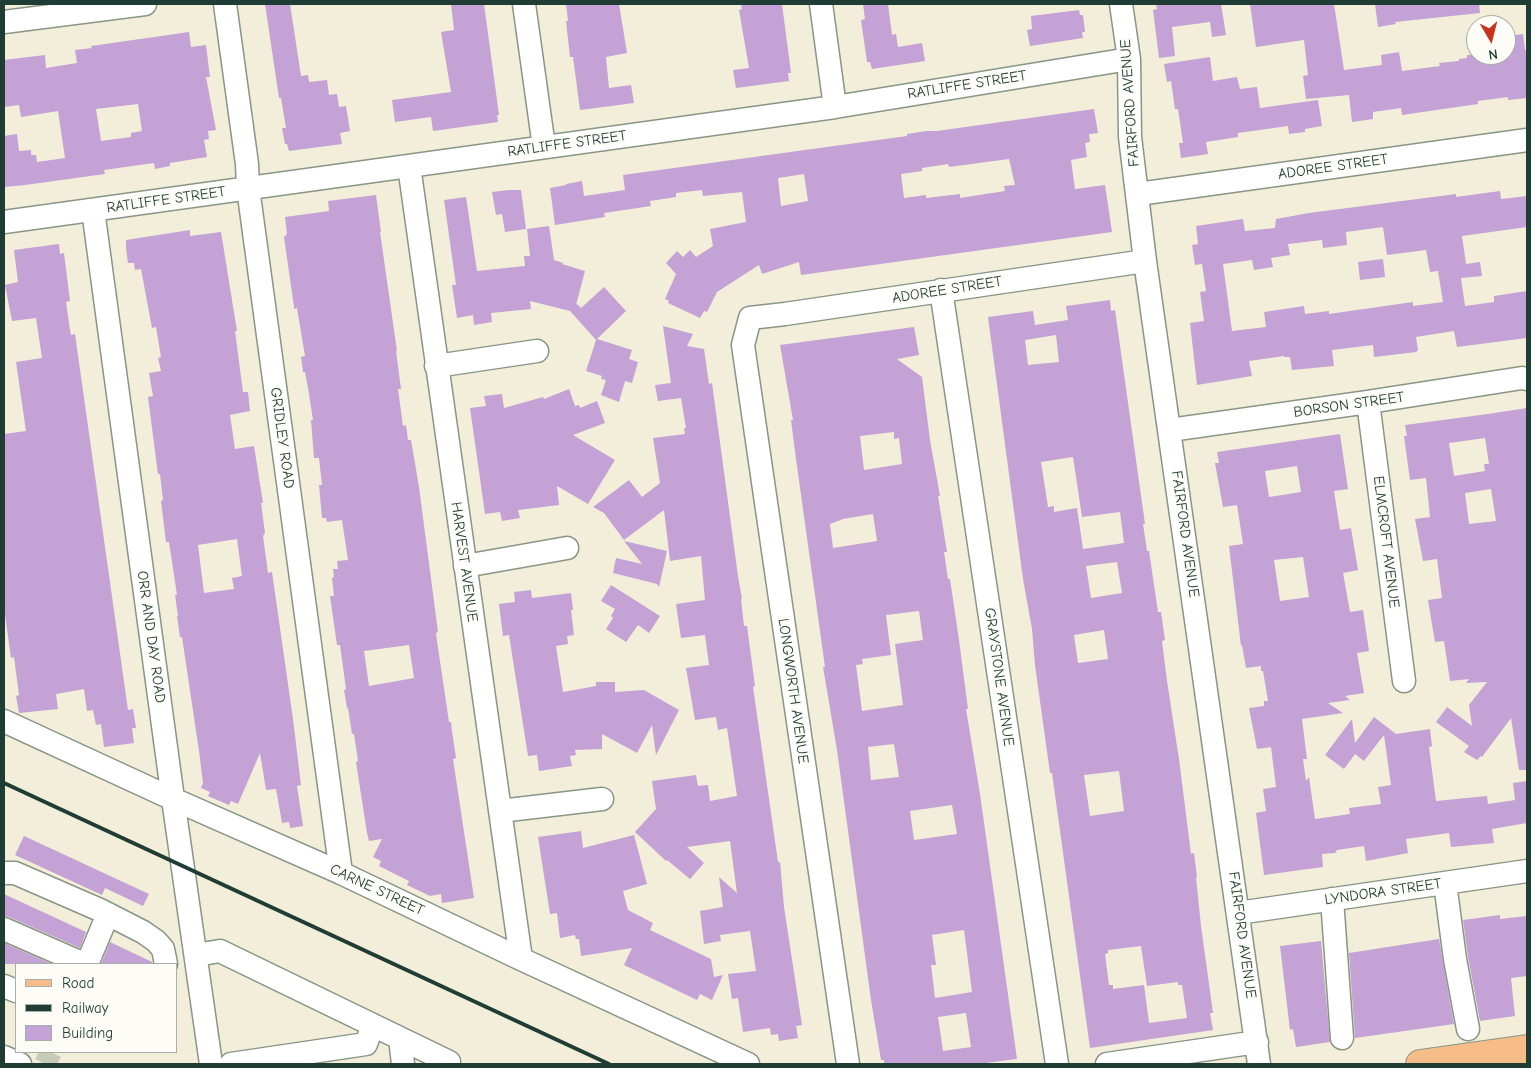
<!DOCTYPE html>
<style>
body{margin:0}
#map{position:relative;width:1531px;height:1068px;overflow:hidden;background:#f2eed9;font-family:"Comic Neue",sans-serif}
canvas{display:block}
.frame{position:absolute;inset:0;border:5px solid #1f3d34;pointer-events:none}
.legend{position:absolute;left:15px;top:963px;width:162px;height:90px;box-sizing:border-box;background:#fdfcf7;border:1px solid #a4b0a9;margin:0;padding:6px 9px;list-style:none;font-size:15px;color:#1f3d34}
.legend li{display:flex;align-items:center;gap:10px;height:25px}
.legend b{width:25px;border:1px solid #a4b0a9}
.north{position:absolute;left:1466px;top:15px;width:50px;height:50px;box-sizing:border-box;background:#fdfcf7;border:1px solid #a4b0a9;border-radius:50%;rotate:172deg;font-size:14px;font-weight:700;line-height:20px;text-align:center;color:#1f3d34}
.north::after{content:'';display:block;margin:auto;width:18px;height:22px;background:#c8321e;clip-path:polygon(50% 0,100% 100%,50% 72%,0 100%)}
</style>
<div id="map">
<canvas width="1531" height="1068"></canvas>
<div class="frame"></div>
<ul class="legend">
<li><b style="height:6px;background:#f7bd88"></b>Road</li>
<li><b style="height:6px;background:#1f3d34"></b>Railway</li>
<li><b style="height:14px;background:#c4a2d5"></b>Building</li>
</ul>
<div class="north">N</div>
</div>
<script>
const c = document.querySelector('canvas').getContext('2d');
c.lineJoin = 'round';
function fillPath(path, color) { c.fillStyle = color; c.fill(path, 'evenodd'); }
const poly = rows => new Path2D(rows.map(r => 'M' + r).join(''));
function stroke(path, color, width, dash) { c.strokeStyle = color; c.lineWidth = width; c.lineCap = dash ? 'butt' : 'round'; c.setLineDash(dash || []); c.stroke(path); }
function write(font, color, halo, rows, align = 'center') {
  c.font = font + ' "Comic Neue",sans-serif'; c.lineWidth = 4.5; c.setLineDash([]); c.textBaseline = 'middle'; c.strokeStyle = halo; c.fillStyle = color; for (const [text, x, y, turn = 0] of rows) {
    c.save(); c.translate(x, y); c.rotate((+turn || 0) * Math.PI / 180); c.textAlign = isNaN(turn) ? turn : align; if (halo) c.strokeText(text, 0, 0); c.fillText(text, 0, 0); c.restore();
  }
}
fillPath(poly([
 [265,4,290,4,301,76,308,75,309,82,327,80,329,95,337,94,339,107,346,106,350,131,340,133,342,144,289,151,287,144,285,144,282,128,286,128,281,98,279,98],
 [451,4,484,4,499,115,497,115,498,122,433,131,431,117,395,122,392,100,451,92,441,32,454,30],
 [566,4,619,4,627,53,606,57,609,88,631,85,634,103,580,110,573,57,570,57,566,21,568,21],
 [741,4,782,4,791,73,788,73,789,81,736,88,733,70,749,68,739,10,742,9],
 [863,4,888,4,892,35,896,34,898,47,922,43,925,61,872,69,870,62,867,62,861,20,865,19],
 [1156,4,1221,4,1226,35,1212,37,1210,22,1172,27,1175,56,1159,58,1153,10,1157,9],
 [1250,4,1334,4,1344,70,1382,65,1381,55,1399,52,1402,71,1440,66,1439,63,1459,61,1459,59,1467,58,1467,55,1506,55,1506,53,1509,53,1507,36,1523,34,1525,50,1527,50,1527,98,1508,100,1508,97,1478,101,1478,104,1402,115,1401,108,1373,112,1373,119,1352,122,1349,95,1306,99,1303,76,1308,75,1304,40,1256,47],
 [1375,4,1479,4,1480,13,1395,22,1396,24,1378,27],
 [1079,10,1080,15,1083,15,1085,32,1082,32,1083,38,1030,46,1027,30,1032,29,1031,16],
 [189,32,191,47,206,45,210,77,206,77,216,130,208,131,209,139,204,140,207,157,170,163,170,166,155,169,154,163,104,170,105,174,25,185,4,187,4,136,17,134,19,151,31,150,31,155,36,155,37,162,65,158,58,111,21,117,19,105,4,107,4,60,45,55,46,68,77,63,75,50,92,48,91,46],
 [138,104,142,131,131,133,131,137,101,141,96,109],
 [1210,57,1213,81,1237,77,1240,89,1257,87,1260,108,1318,100,1322,126,1305,129,1305,132,1289,134,1288,126,1238,133,1238,137,1206,142,1208,154,1181,158,1179,143,1183,143,1178,109,1175,109,1171,81,1167,82,1164,64],
 [1094,109,1098,133,1089,134,1090,142,1085,143,1087,157,1071,160,1075,189,1105,185,1112,232,801,275,799,262,762,274,759,265,717,292,707,312,704,311,700,318,668,303,669,301,665,299,676,274,666,263,677,251,683,257,690,250,696,257,713,246,710,229,746,222,742,192,703,196,702,190,676,193,676,197,650,201,651,206,604,213,605,217,555,225,550,188,566,185,566,184,582,181,584,196,625,190,623,175,907,136,907,134,926,131,937,131],
 [1009,159,1015,185,1004,186,1005,191,960,198,960,194,926,198,926,195,904,198,901,174,922,171,922,168,948,164,949,167],
 [804,174,808,201,781,206,778,178],
 [509,190,521,190,526,229,505,232,502,214,496,215,492,192],
 [1500,191,1501,199,1527,196,1527,227,1462,236,1466,264,1480,262,1482,276,1461,278,1465,306,1494,302,1494,296,1527,291,1527,338,1457,347,1454,331,1416,337,1418,350,1416,352,1374,357,1373,345,1332,350,1334,366,1292,370,1290,357,1284,357,1284,356,1249,361,1252,376,1197,385,1190,323,1204,321,1200,292,1206,291,1202,264,1195,265,1192,245,1198,244,1196,226,1243,219,1245,231,1275,228,1276,219,1309,213,1456,194,1456,197],
 [1383,227,1387,255,1426,250,1430,272,1438,271,1443,302,1413,306,1413,302,1329,314,1329,311,1305,314,1304,306,1264,312,1266,327,1232,331,1223,264,1252,260,1254,270,1273,267,1271,258,1290,255,1288,244,1322,240,1323,248,1347,245,1346,232],
 [376,195,381,232,380,232,397,351,396,351,401,389,398,389,403,426,406,425,408,440,411,440,419,487,435,609,438,632,436,633,437,641,449,722,451,722,452,731,456,758,453,759,474,898,442,903,441,894,430,896,407,885,409,881,379,866,381,861,373,857,382,839,369,841,367,833,356,762,358,761,354,734,352,734,348,708,347,708,344,690,346,689,340,645,337,645,330,596,334,596,332,578,334,577,333,569,338,569,337,561,348,560,342,520,327,522,326,518,322,518,319,485,322,485,319,458,314,458,311,420,313,420,308,388,305,372,303,372,301,357,305,356,297,308,294,309,294,307,284,237,287,234,285,217,329,211,328,201],
 [409,645,414,678,369,686,364,651],
 [466,197,477,271,525,266,524,256,530,256,527,229,549,226,554,260,563,263,562,264,585,271,576,305,577,304,581,308,604,287,626,311,597,339,632,350,629,359,638,362,632,383,625,381,619,402,601,395,606,380,601,379,602,376,586,371,596,340,570,311,530,301,531,309,491,313,492,322,474,325,473,315,457,318,452,285,456,285,444,200],
 [190,230,190,236,221,232,237,331,235,331,243,392,248,392,250,411,230,415,235,449,254,446,263,503,261,503,265,533,263,536,268,573,272,572,293,719,301,785,297,786,303,826,290,828,289,822,282,823,276,789,266,790,260,753,238,804,231,801,229,805,208,796,210,792,201,788,203,783,199,751,182,637,180,637,177,616,178,616,175,595,177,595,169,542,166,542,161,501,163,500,160,474,158,474,148,397,153,396,149,373,161,371,158,358,161,357,156,327,152,328,141,269,135,270,134,263,128,263,126,248,126,240],
 [237,539,242,576,232,578,234,589,204,593,198,545],
 [59,244,60,254,64,253,70,301,66,302,70,330,71,335,75,334,128,710,133,709,136,728,132,728,134,743,104,747,101,724,96,725,93,710,87,711,84,689,56,694,58,709,19,713,16,696,19,695,14,657,11,658,4,607,4,434,26,431,16,362,42,358,36,318,12,321,5,285,18,282,14,250],
 [1383,259,1385,277,1360,280,1358,262],
 [1110,300,1111,311,1115,310,1145,524,1143,524,1147,551,1149,551,1158,612,1161,612,1165,640,1162,641,1167,681,1179,759,1191,854,1194,853,1197,877,1196,877,1201,926,1213,1013,1210,1013,1213,1030,1090,1048,1052,773,1050,773,1035,665,1032,629,1023,579,988,317,1033,311,1035,325,1068,320,1066,306],
 [1056,335,1059,362,1028,365,1025,340],
 [1073,457,1082,517,1120,512,1124,543,1083,549,1077,508,1054,512,1054,506,1048,507,1041,462],
 [1117,562,1122,593,1091,598,1086,566],
 [1104,630,1108,659,1078,663,1074,635],
 [1119,771,1124,811,1090,816,1084,775],
 [1141,946,1147,986,1178,982,1178,985,1182,985,1187,1018,1149,1023,1144,985,1113,989,1113,985,1109,985,1105,954,1108,953,1108,950],
 [663,326,693,334,687,346,704,349,709,384,712,383,738,576,742,599,741,599,744,626,747,626,755,686,753,687,778,862,780,862,784,907,802,1025,796,1026,798,1038,779,1041,778,1034,771,1035,770,1028,743,1032,738,998,732,999,728,974,756,971,750,931,720,935,721,941,704,944,700,911,723,907,719,877,737,893,730,841,687,847,704,863,690,879,667,860,666,861,635,832,656,809,652,781,696,775,698,786,708,785,710,801,737,796,727,728,718,730,716,717,695,720,686,668,709,665,705,635,681,638,676,604,705,600,701,556,670,561,664,510,624,540,604,513,593,507,629,480,642,497,660,483,653,438,685,434,684,428,686,428,681,398,658,401,655,385,671,383],
 [914,327,919,355,897,359,922,377,930,440,940,496,938,496,947,552,944,552,948,579,950,579,959,640,968,709,966,709,980,794,1017,1059,977,1064,884,1064,884,1060,881,1060,871,1000,837,750,823,667,825,667,796,459,791,420,793,420,780,345],
 [894,432,894,439,899,438,902,464,864,470,860,436],
 [873,514,877,541,833,548,830,524,843,519],
 [919,611,923,640,895,644,903,705,862,711,856,665,863,664,862,659,891,655,886,615],
 [894,744,899,777,871,780,868,747],
 [952,805,957,834,914,840,910,811],
 [964,930,972,992,935,998,931,965,936,965,932,935],
 [966,1013,971,1047,943,1051,938,1017],
 [569,389,575,406,579,405,580,408,597,401,605,423,573,435,615,460,588,504,557,486,559,505,518,510,520,518,502,521,500,512,485,514,470,408,486,406,484,396,502,394,504,408,543,397,544,399],
 [1527,408,1527,770,1519,770,1511,718,1482,757,1481,756,1477,760,1464,752,1469,746,1436,722,1447,707,1472,726,1469,705,1487,682,1466,683,1469,679,1450,681,1444,641,1435,642,1428,600,1442,598,1437,559,1423,561,1415,519,1430,517,1426,478,1410,480,1404,436,1407,436,1405,425,1488,414],
 [1485,438,1489,464,1484,464,1485,471,1454,476,1449,443],
 [1491,489,1496,521,1469,524,1465,493],
 [1340,434,1348,489,1334,491,1340,530,1351,528,1358,570,1343,573,1350,612,1363,610,1369,651,1357,653,1364,693,1345,696,1350,700,1328,703,1343,713,1302,719,1307,759,1303,759,1306,781,1309,777,1315,819,1350,814,1349,808,1381,804,1378,787,1391,785,1384,735,1364,761,1355,754,1344,769,1325,755,1352,719,1355,743,1374,717,1396,734,1430,729,1432,746,1429,747,1436,801,1487,796,1488,804,1515,800,1513,783,1527,781,1527,823,1492,829,1494,843,1451,847,1449,833,1406,839,1408,853,1366,861,1364,846,1337,850,1335,853,1322,854,1323,867,1264,875,1256,813,1266,811,1263,789,1276,787,1271,747,1257,749,1249,708,1264,706,1264,701,1268,701,1263,671,1261,671,1261,666,1246,668,1242,645,1241,646,1229,546,1243,544,1237,505,1223,507,1215,463,1219,463,1217,452],
 [1297,466,1301,492,1269,497,1265,471],
 [1303,557,1309,597,1280,601,1274,560],
 [624,541,667,551,659,587,657,584,613,573,616,558,642,564],
 [611,585,660,616,649,633,638,625,626,642,606,629,613,618,611,616,615,609,601,601],
 [531,590,532,598,571,593,573,610,571,610,574,635,567,636,568,644,556,646,563,692,596,686,596,682,615,682,615,692,644,690,679,710,656,755,652,725,637,753,602,734,602,749,575,750,576,755,570,756,572,766,539,771,537,755,528,756,509,635,503,636,499,604,515,602,514,592],
 [581,831,583,848,634,835,647,884,623,891,628,910,653,923,650,930,711,959,714,977,723,975,712,1000,700,994,697,1000,624,965,632,948,581,956,579,939,576,939,575,935,560,938,557,913,550,914,538,837],
 [24,836,149,894,143,906,105,888,102,895,15,855],
 [4,894,86,932,80,948,9,917,4,916],
 [1500,915,1500,919,1527,916,1527,976,1511,978,1515,1016,1480,1021,1468,957,1463,920],
 [1439,939,1454,1024,1355,1038,1349,953],
 [1321,941,1330,1042,1296,1047,1293,1029,1290,1030,1280,946],
 [110,942,152,962,153,964,101,964],
 [4,943,52,964,4,964]
]), '#c4a2d5');
stroke(poly([
 [45,1064,51,1052]
]), '#c8cbb8', 22, [22, 11]);
const minor = poly([
 [225,4,247,164,248,188,341,873],
 [524,4,544,147],
 [821,4,835,107],
 [1121,4,1129,59,1130,137,1145,261,1259,1064],
 [4,22,145,4],
 [409,166,521,959],
 [1138,194,1527,140],
 [93,210,173,799,211,1064],
 [4,222,835,107,1129,59],
 [941,290,1057,1064],
 [436,366,537,351],
 [1368,402,1404,681],
 [1170,430,1368,402,1522,378,1527,379],
 [465,566,567,548],
 [4,721,173,799,341,873,521,959,748,1064],
 [500,811,602,799],
 [4,873,15,873,100,910,143,932,156,941,163,949,166,964],
 [1445,883,1455,959,1468,1029],
 [1332,899,1342,1038],
 [1238,913,1527,871],
 [4,929,84,964],
 [196,955,220,951,449,1062,449,1064],
 [87,964,108,914],
 [4,986,16,991],
 [400,1038,403,1064],
 [4,1057,20,1064],
 [231,1064,366,1044,373,1025],
 [848,1064,743,345,750,318,785,314,1145,261],
 [1107,1064,1257,1042]
]);
const major = poly([
 [1420,1064,1527,1049]
]);
stroke(minor, '#889686', 25);
stroke(major, '#889686', 30);
stroke(minor, '#fff', 22);
stroke(major, '#f7bd88', 28);
stroke(poly([
 [4,783,609,1064]
]), '#1f3d34', 4);
write('15px', '#1f3d34', '#fdfcf7', [
 ["RATLIFFE STREET",967,85,-9],
 ["FAIRFORD AVENUE",1130,103,-94],
 ["RATLIFFE STREET",567,144,-8],
 ["ADOREE STREET",1333,167,-8],
 ["RATLIFFE STREET",166,200,-8],
 ["ADOREE STREET",947,290,-9],
 ["BORSON STREET",1349,405,-8],
 ["GRIDLEY ROAD",282,438,82],
 ["FAIRFORD AVENUE",1185,534,82],
 ["ELMCROFT AVENUE",1386,542,83],
 ["HARVEST AVENUE",464,562,82],
 ["ORR AND DAY ROAD",151,637,82],
 ["GRAYSTONE AVENUE",999,677,82],
 ["LONGWORTH AVENUE",793,691,82],
 ["CARNE STREET",377,890,25],
 ["LYNDORA STREET",1383,892,-8],
 ["FAIRFORD AVENUE",1242,935,82]
]);
</script>
